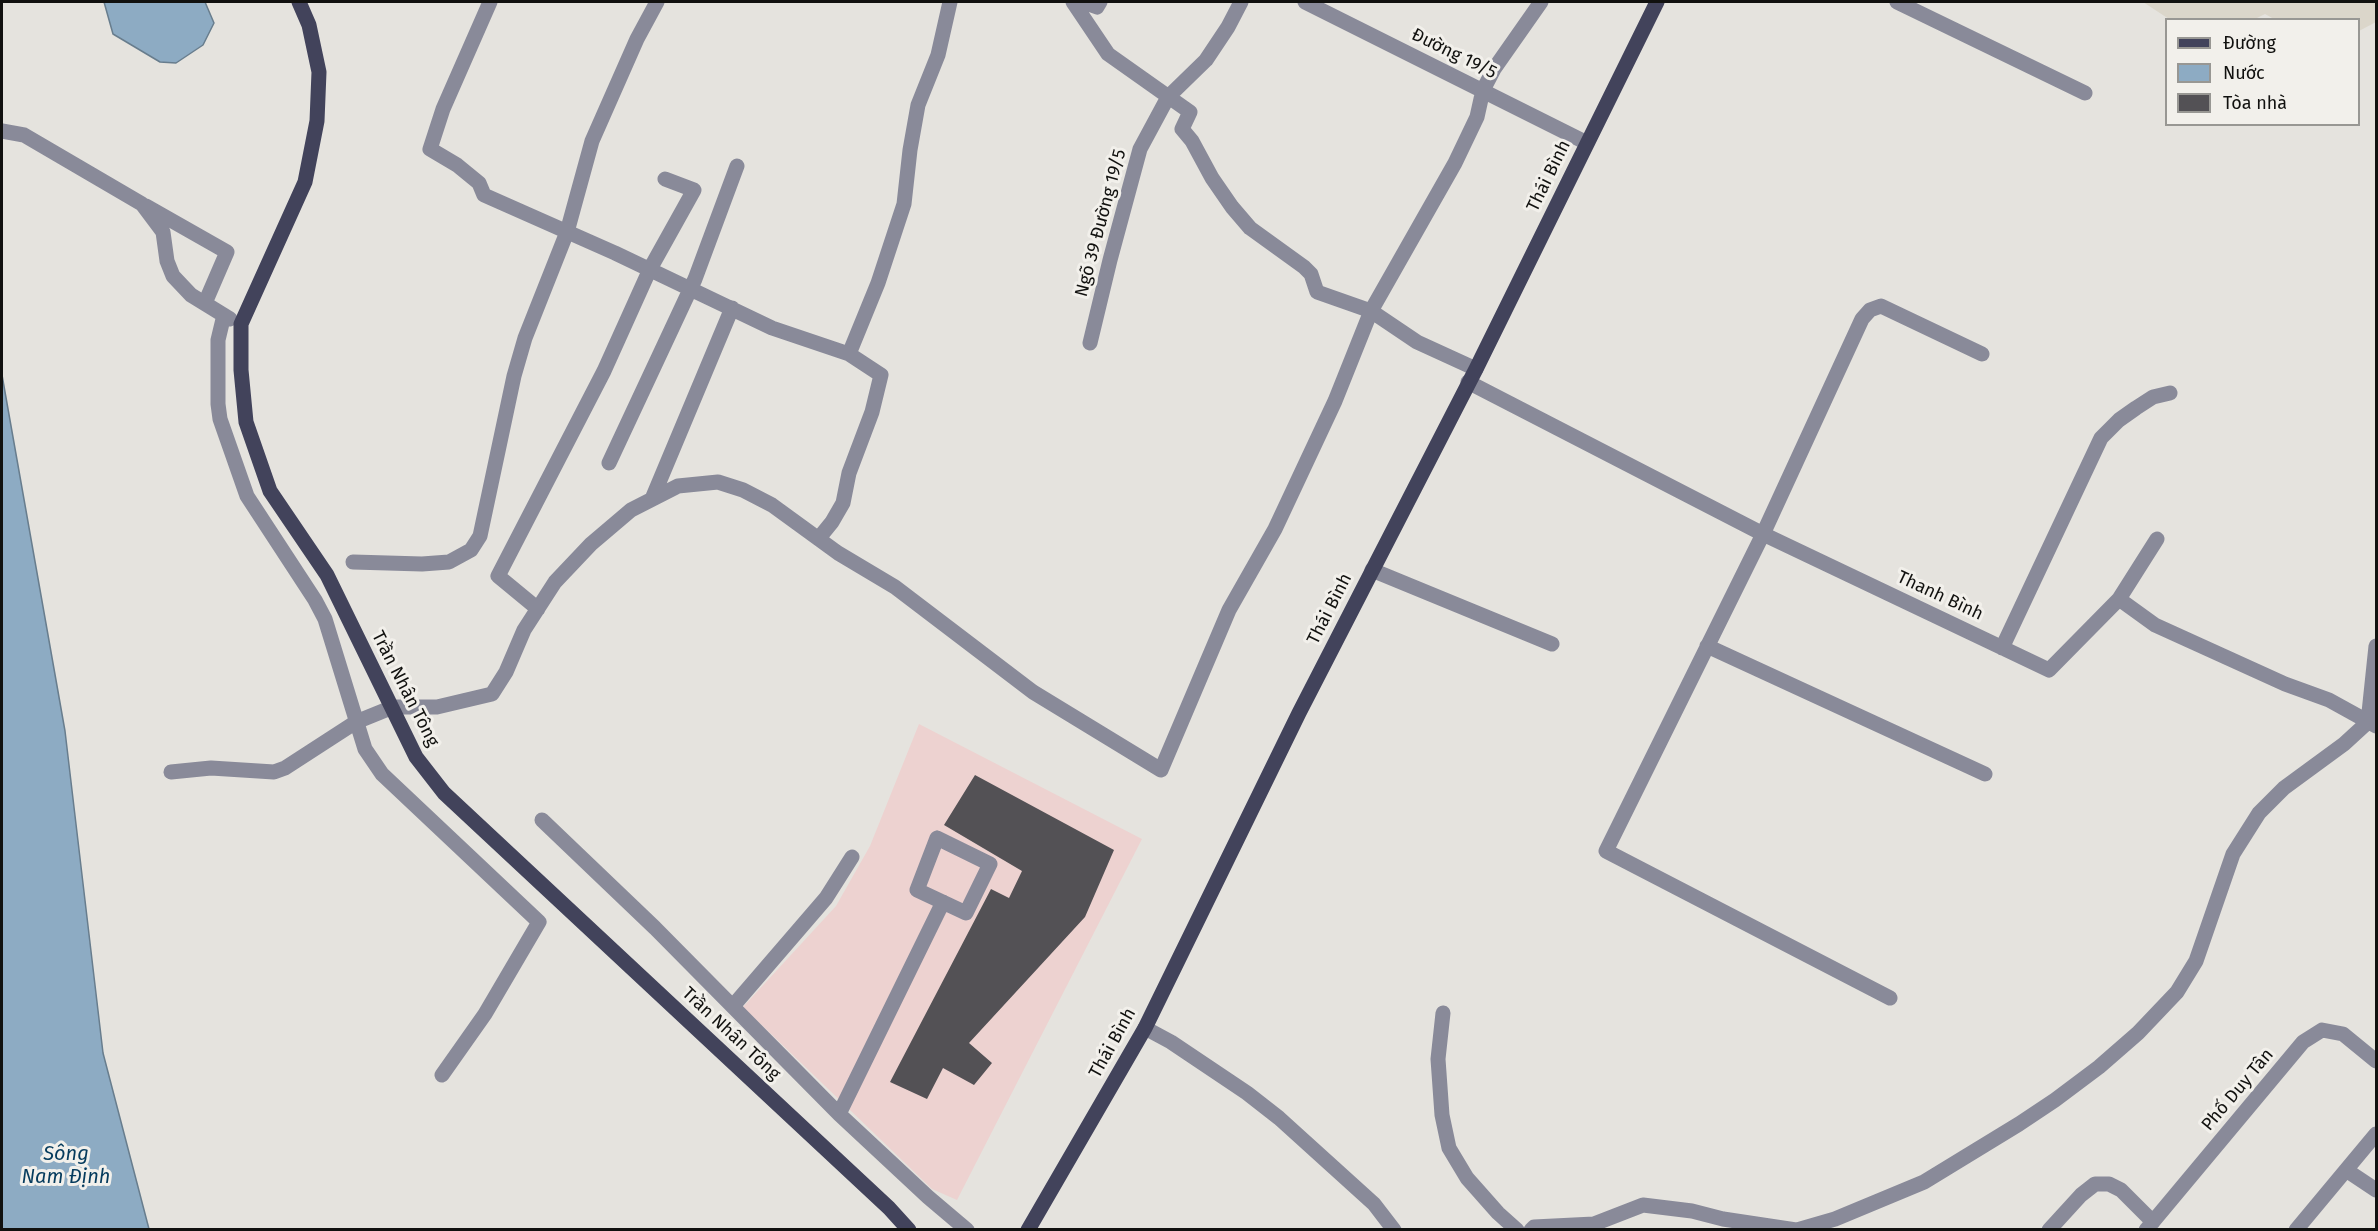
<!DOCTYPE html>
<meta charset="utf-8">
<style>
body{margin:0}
#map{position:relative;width:2378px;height:1231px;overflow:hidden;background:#e5e3de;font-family:"Fira Sans",sans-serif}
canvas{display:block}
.frame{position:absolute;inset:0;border:3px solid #11110f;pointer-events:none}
.legend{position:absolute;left:2165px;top:18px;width:195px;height:108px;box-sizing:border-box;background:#f2f0eb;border:2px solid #989793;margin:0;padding:8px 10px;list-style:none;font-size:18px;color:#11110f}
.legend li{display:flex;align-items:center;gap:12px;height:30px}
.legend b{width:30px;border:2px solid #989793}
</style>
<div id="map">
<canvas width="2378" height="1231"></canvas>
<div class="frame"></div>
<ul class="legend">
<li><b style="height:8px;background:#42435b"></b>Đường</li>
<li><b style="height:16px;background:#8dabc3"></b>Nước</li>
<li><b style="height:16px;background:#535155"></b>Tòa nhà</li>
</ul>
</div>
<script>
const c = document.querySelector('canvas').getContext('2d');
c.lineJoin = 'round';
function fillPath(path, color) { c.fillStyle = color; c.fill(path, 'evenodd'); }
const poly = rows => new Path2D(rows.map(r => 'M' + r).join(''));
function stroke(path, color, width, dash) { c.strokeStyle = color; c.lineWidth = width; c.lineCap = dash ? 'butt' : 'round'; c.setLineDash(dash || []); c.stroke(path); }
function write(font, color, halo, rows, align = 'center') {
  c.font = font + ' "Fira Sans",sans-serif'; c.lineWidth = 6; c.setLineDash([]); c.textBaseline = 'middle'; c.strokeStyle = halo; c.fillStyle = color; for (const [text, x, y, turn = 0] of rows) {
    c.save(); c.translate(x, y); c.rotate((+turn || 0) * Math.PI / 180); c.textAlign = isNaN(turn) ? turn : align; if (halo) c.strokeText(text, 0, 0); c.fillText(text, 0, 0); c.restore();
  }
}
fillPath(poly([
 [2143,2,2376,2,2376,22,2359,31,2358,20,2274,19,2265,14,2255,19,2169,19]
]), '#dbd6ca');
fillPath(poly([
 [919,724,1142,839,957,1200,932,1189,743,1007,836,906,870,846]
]), '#edd2d0');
const water = poly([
 [104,2,205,2,214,23,203,45,176,63,160,62,113,34,104,2],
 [2,375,65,731,103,1053,149,1229,2,1229,2,375]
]);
fillPath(water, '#8dabc3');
stroke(water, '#687d8d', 1.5);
fillPath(poly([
 [975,775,1114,850,1085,917,969,1043,992,1063,974,1085,943,1068,927,1099,890,1082,991,889,1009,898,1022,871,944,825]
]), '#535155');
stroke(poly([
 [490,2,443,109,430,149,457,165,479,183,484,195,615,253,772,328,849,354,881,375,872,412,849,473,843,503,832,522,819,538],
 [1073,2,1108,54,1190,112,1182,129,1192,141,1212,178,1232,207,1250,228,1304,267,1311,274,1317,292,1371,311,1417,342,1476,369],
 [1083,2,1097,7,1100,2],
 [1305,2,1587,143],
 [1897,2,2085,93],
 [2,131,24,135,142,204,163,232,167,261,173,276,191,295,230,319],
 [146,206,227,252,205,303],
 [224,315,218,340,218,404,220,419,247,496,315,600,325,619,365,749,382,774,539,922,485,1014,442,1075],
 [1090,343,1110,260,1140,149,1168,97,1206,60,1228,27,1241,2],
 [849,354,878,283,904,204,910,150,918,105,938,55,950,2],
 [1468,382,1763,534,2049,670,2119,599,2155,625,2285,684,2329,700,2376,726],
 [609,463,695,279,737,166],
 [652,499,732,308],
 [353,562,422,564,449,562,471,550,480,536,514,376,525,338,567,232,592,141,637,39,657,2],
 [1372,570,1552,644],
 [2119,599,2157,539],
 [538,609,498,576,604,371,650,269,694,190,665,179],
 [1707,646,1985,774],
 [2002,648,2101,438,2119,420,2136,408,2153,397,2170,393],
 [2368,722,2376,646],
 [171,772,211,768,274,772,285,768,356,722,393,707,437,707,492,694,506,672,524,630,555,582,591,544,631,510,678,486,718,482,743,490,772,505,838,553,895,587,1033,692,1161,770,1229,610,1275,529,1335,401,1371,311,1455,163,1477,117,1483,90,1494,69,1541,2],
 [542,820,655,928,839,1114,928,1197,967,1230],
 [937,838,990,864,966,913,917,890,937,838],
 [1890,998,1606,851,1763,534,1862,319,1870,310,1881,306,1982,354],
 [733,1006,826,898,852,857],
 [1443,1013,1438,1059,1442,1115,1449,1148,1467,1178,1498,1213,1517,1230],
 [1145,1028,1171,1042,1247,1093,1279,1118,1374,1204,1394,1230],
 [839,1114,943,902],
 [2346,1170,2376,1190],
 [1531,1230,1534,1227,1594,1224,1643,1205,1692,1211,1723,1219,1796,1230],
 [1797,1230,1835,1219,1924,1182,2019,1124,2055,1100,2099,1067,2138,1033,2177,992,2196,961,2233,854,2259,813,2284,788,2344,744,2368,722],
 [2049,1230,2081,1195,2095,1184,2109,1184,2121,1190,2153,1222],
 [2146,1230,2303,1042,2322,1030,2343,1034,2376,1061],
 [2296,1230,2376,1134]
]), '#898a99', 15);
stroke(poly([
 [299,2,309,25,319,72,317,121,305,182,241,324,241,370,246,422,270,491,327,575,416,757,444,793,889,1208,909,1230],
 [1028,1230,1145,1028,1299,713,1476,369,1657,2]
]), '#42435b', 15);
write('18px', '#11110f', '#f2f0eb', [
 ["Đường 19/5",1454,54,26],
 ["Thái Bình",1549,176,-64],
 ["Ngõ 39 Đường 19/5",1101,223,-75],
 ["Thanh Bình",1940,596,25],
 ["Thái Bình",1330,609,-63],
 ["Trần Nhân Tông",405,689,63],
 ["Trần Nhân Tông",731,1034,43],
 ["Thái Bình",1113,1043,-61],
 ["Phố Duy Tân",2238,1090,-50]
]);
write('italic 20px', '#053b5d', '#f2f0eb', [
 ["Sông",66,1154],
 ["Nam Định",66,1177]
]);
</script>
